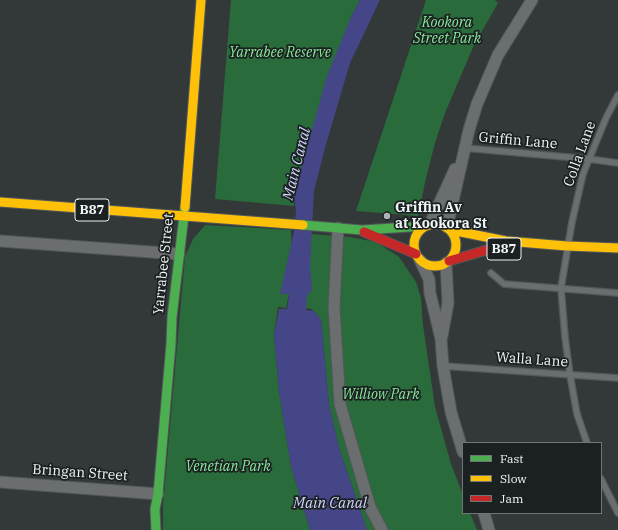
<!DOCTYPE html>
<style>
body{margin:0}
#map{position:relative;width:618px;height:530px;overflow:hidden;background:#333839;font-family:"IBM Plex Serif",serif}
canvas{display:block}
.legend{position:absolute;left:462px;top:442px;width:140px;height:72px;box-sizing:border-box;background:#1b2021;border:1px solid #707577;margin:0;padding:5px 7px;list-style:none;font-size:12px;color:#eff5f7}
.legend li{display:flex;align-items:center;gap:8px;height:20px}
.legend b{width:20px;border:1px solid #707577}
</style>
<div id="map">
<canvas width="618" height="530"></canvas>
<ul class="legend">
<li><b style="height:5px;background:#4caf50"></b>Fast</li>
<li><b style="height:5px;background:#ffc107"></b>Slow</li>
<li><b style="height:5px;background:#c62828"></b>Jam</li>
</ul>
</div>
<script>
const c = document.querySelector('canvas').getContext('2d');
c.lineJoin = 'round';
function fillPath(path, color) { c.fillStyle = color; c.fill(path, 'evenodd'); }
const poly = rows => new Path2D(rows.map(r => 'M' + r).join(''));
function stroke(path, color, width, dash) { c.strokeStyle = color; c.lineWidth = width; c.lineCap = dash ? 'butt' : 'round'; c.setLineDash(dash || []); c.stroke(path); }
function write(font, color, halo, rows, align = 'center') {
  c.font = font + ' "IBM Plex Serif",serif'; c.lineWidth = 3.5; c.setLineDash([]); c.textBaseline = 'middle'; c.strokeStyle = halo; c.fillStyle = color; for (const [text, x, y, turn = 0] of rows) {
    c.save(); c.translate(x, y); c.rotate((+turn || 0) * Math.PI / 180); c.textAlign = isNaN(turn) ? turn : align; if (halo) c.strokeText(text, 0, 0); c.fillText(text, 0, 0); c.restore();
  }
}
fillPath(poly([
 [231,0,360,0,351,17,307,147,294,197,294,206,215,199],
 [426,0,495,0,498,3,474,45,445,113,435,143,426,178,418,216,356,211],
 [205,225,291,230,292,264,280,294,289,294,286,308,278,307,274,335,279,392,291,466,310,530,163,530,163,505,185,257,193,239],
 [311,234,350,237,376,242,399,257,416,282,421,298,423,325,435,407,451,464,463,495,463,513,470,513,477,530,367,530,340,451,329,405,321,319,312,309,305,308,304,297]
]), '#2a6b3b');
fillPath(poly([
 [360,0,380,0,350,63,325,148,314,191,310,265,312,290,307,296,306,310,314,311,321,319,329,405,340,451,367,530,310,530,291,466,279,392,274,335,279,309,287,309,289,294,280,294,294,231,296,211,294,197,307,147,327,76,351,17]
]), '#444687');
const lane = poly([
 [465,148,589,159,618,163],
 [491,273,504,284,618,293],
 [443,366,618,378],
 [587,443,577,414,570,375,565,337,561,288,572,222,583,174,606,118,618,95],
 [601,479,618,513]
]);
const street = poly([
 [430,224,455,169],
 [447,227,469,130,477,104,498,55,532,0],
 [338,228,334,307,340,404,370,507,382,530],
 [0,241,179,254],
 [420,260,429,279,430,293,441,339,443,366,451,412,463,452],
 [442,336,448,303,446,263],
 [0,482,158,494],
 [484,513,489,530]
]);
const fast = poly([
 [303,225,362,230,425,226],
 [156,530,155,509,158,494,171,344,172,317,185,207]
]);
const slow = poly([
 [0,202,303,225],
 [185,207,201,0],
 '414 245a21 21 0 1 1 42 0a21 21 0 1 1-42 0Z',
 [451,230,506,241,567,246,618,248]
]);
const jam = poly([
 [364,232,416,254],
 [449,261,490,249,512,248]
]);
stroke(lane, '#525758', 8);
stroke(street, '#525758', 13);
stroke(fast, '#525758', 11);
stroke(slow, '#525758', 11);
stroke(jam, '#525758', 11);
stroke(lane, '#6b6e6f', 5.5);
stroke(street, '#6b6e6f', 11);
stroke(fast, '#4caf50', 9);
stroke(slow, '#ffc107', 9);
stroke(jam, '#c62828', 9);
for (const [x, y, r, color] of [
 [387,216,4,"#adb3b4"]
]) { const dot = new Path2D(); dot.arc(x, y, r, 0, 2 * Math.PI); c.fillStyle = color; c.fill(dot); stroke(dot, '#1b2021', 1.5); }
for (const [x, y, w] of [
 [92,210,34],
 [504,249,34]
]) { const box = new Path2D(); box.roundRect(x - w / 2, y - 11, w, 22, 3); c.fillStyle = '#1b2021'; c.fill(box); stroke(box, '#eff5f7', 1); }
write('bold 13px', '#eff5f7', null, [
 ["B87",92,210],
 ["B87",504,249]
]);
write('italic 14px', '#88ea9a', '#1b2021', [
 ["Kookora",447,23],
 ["Street Park",447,39],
 ["Yarrabee Reserve",280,53],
 ["Williow Park",381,395],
 ["Venetian Park",228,467]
]);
write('14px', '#eff5f7', '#1b2021', [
 ["Griffin Lane",518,141,5],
 ["Colla Lane",580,154,-70],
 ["Yarrabee Street",164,264,-84],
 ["Walla Lane",532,360,4],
 ["Bringan Street",80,473,4]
]);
write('bold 14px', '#eff5f7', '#1b2021', [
 ["Griffin Av",395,208],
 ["at Kookora St",395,224]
], 'left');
write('italic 15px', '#cfd4fe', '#1b2021', [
 ["Main Canal",297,164,-76],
 ["Main Canal",330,504]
]);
</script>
